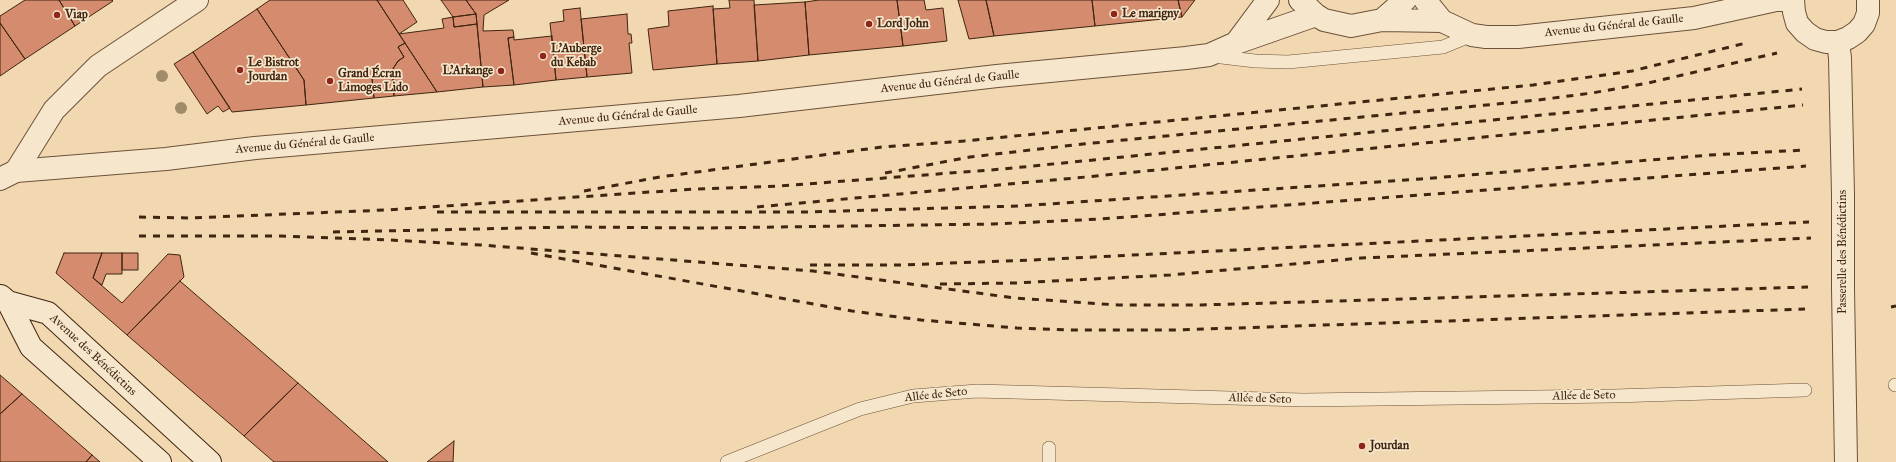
<!DOCTYPE html>
<meta charset="utf-8">
<style>
body{margin:0}
canvas{display:block;background:#f1d8b0}
</style>
<canvas width="1896" height="462"></canvas>
<script>
const c = document.querySelector('canvas').getContext('2d');
c.lineJoin = 'round';
function fillPath(path, color) { c.fillStyle = color; c.fill(path, 'evenodd'); }
const poly = rows => new Path2D(rows.map(r => 'M' + r).join(''));
function stroke(path, color, width, dash) { c.strokeStyle = color; c.lineWidth = width; c.lineCap = dash ? 'butt' : 'round'; c.setLineDash(dash || []); c.stroke(path); }
function write(font, color, halo, rows, align = 'center') {
  c.font = font + ' "IM FELL Great Primer",serif'; c.lineWidth = 3.5; c.setLineDash([]); c.textBaseline = 'middle'; c.strokeStyle = halo; c.fillStyle = color; for (const [text, x, y, turn = 0] of rows) {
    c.save(); c.translate(x, y); c.rotate((+turn || 0) * Math.PI / 180); c.textAlign = isNaN(turn) ? turn : align; if (halo) c.strokeText(text, 0, 0); c.fillText(text, 0, 0); c.restore();
  }
}
const building = poly([
 [25,0,59,0,75,26,25,59,0,23,0,16,25,0],
 [59,0,112,0,113,1,75,26,59,0],
 [270,0,377,0,405,43,398,47,404,57,398,61,389,75,372,78,374,98,306,105,304,80,257,9,270,0],
 [377,0,403,0,417,22,399,34,377,0],
 [441,0,466,0,476,14,453,17,441,0],
 [466,0,509,0,484,15,483,31,513,30,514,37,508,38,514,85,483,87,476,14,466,0],
 [729,0,754,0,758,61,717,64,713,9,730,8,729,0],
 [819,0,897,0,903,46,809,55,805,2,819,0],
 [897,0,924,0,926,10,943,8,947,41,903,46,897,0],
 [958,0,986,0,994,36,969,39,958,0],
 [986,0,1092,0,1095,26,994,36,986,0],
 [1092,0,1178,0,1182,17,1095,26,1092,0],
 [1178,0,1195,0,1182,17,1178,0],
 [805,2,809,55,758,61,754,5,805,2],
 [713,6,717,64,653,70,648,29,669,26,668,11,713,6],
 [580,8,587,77,556,80,550,23,564,21,563,10,580,8],
 [257,9,304,80,306,105,232,112,193,52,257,9],
 [476,14,477,24,454,27,453,17,476,14],
 [627,14,628,34,631,34,632,43,629,43,632,73,587,77,581,19,627,14],
 [453,17,454,27,477,24,483,87,437,92,399,34,444,28,442,19,453,17],
 [0,23,25,59,0,76,0,23],
 [552,36,556,80,514,85,508,38,514,37,514,40,552,36],
 [405,43,437,92,394,96,393,78,389,75,398,61,404,57,398,47,405,43],
 [193,52,230,108,223,112,218,106,207,114,174,64,193,52],
 [389,75,393,78,394,96,374,98,372,78,389,75],
 [64,253,102,253,93,278,122,303,168,254,180,255,184,277,127,335,56,273,64,253],
 [102,253,122,253,122,274,106,274,102,285,93,278,102,253],
 [122,253,138,253,138,270,122,270,122,253],
 [180,281,298,383,244,436,127,335,180,281],
 [0,375,22,394,0,414,0,375],
 [298,383,388,462,274,462,244,436,298,383],
 [22,394,92,455,86,462,0,462,0,414,22,394],
 [454,441,453,462,427,462,454,441],
 [92,455,100,462,86,462,92,455]
]);
fillPath(building, '#d48b6e');
stroke(building, '#402511', 1);
const service = poly([
 [1213,56,1255,61,1288,62,1443,47,1472,35],
 [1895,385,1896,385],
 [1049,448,1049,462],
 [727,462,860,409,913,396,977,391,1303,400,1614,396,1805,390]
]);
const minor = poly([
 [16,171,54,110,98,66,197,0]
]);
const tertiary = poly([
 [1300,0,1316,15,1324,20,1351,26,1382,20,1405,0],
 [1425,0,1442,21,1472,35,1486,37,1518,37,1694,18,1776,0,1788,0],
 [1793,0,1794,12,1797,23,1805,32,1815,39,1826,42,1838,42,1848,38,1857,32,1864,24,1868,13,1868,0],
 [1382,20,1442,21],
 [1838,42,1840,58,1843,195,1843,289,1846,462],
 [1236,43,1268,0],
 [0,179,16,171,166,159,255,148,739,106,997,76,1186,58,1209,55,1236,43,1316,15]
]);
const secondary = poly([
 [1,296,8,302,31,347,160,462],
 [8,302,48,313,210,462]
]);
stroke(service, '#6c5239', 14);
stroke(minor, '#6c5239', 24);
stroke(tertiary, '#6c5239', 24);
stroke(secondary, '#402511', 24);
stroke(service, '#f6e6cc', 13);
stroke(minor, '#f6e6cc', 22);
stroke(tertiary, '#f6e6cc', 22);
stroke(secondary, '#f6e6cc', 22);
stroke(poly([
 [885,173,970,157,1083,144,1538,100,1592,93,1648,83,1777,53],
 [584,191,660,177,882,147,964,141,1533,85,1632,71,1746,43],
 [757,207,1086,177,1803,105],
 [437,212,805,212,1018,206,1421,179,1710,155,1805,150],
 [139,217,189,218,386,210,695,189,780,186,1003,169,1802,89],
 [333,232,570,227,705,228,993,224,1101,219,1806,166],
 [139,236,281,236,391,240,481,245,813,271,1015,298,1118,305,1201,305,1808,287],
 [531,253,852,311,921,320,1017,328,1069,330,1176,330,1805,309],
 [810,265,900,265,1032,260,1809,222],
 [940,284,1015,283,1170,275,1361,258,1811,238],
 [1891,307,1896,306]
]), '#402511', 3, [7, 7]);
c.fillStyle = '#a08b6a';
for (const [x, y] of [
 [162,76],
 [181,108]
]) { c.beginPath(); c.arc(x, y, 6, 0, 2 * Math.PI); c.fill(); }
for (const [x, y, r, color] of [
 [1114,14,4,"#8f2418"],
 [57,15,4,"#8f2418"],
 [869,24,4,"#8f2418"],
 [543,56,4,"#8f2418"],
 [240,70,4,"#8f2418"],
 [501,71,4,"#8f2418"],
 [330,81,4,"#8f2418"],
 [1362,446,4,"#8f2418"]
]) { const dot = new Path2D(); dot.arc(x, y, r, 0, 2 * Math.PI); c.fillStyle = color; c.fill(dot); stroke(dot, '#f6e6cc', 1.5); }
write('bold 12px', '#402511', '#f6e6cc', [
 ["Le marigny",1122,14],
 ["Viap",65,15],
 ["Lord John",877,24],
 ["L'Auberge",551,49],
 ["du Kebab",551,63],
 ["Le Bistrot",248,63],
 ["Jourdan",248,77],
 ["L'Arkange",493,71,"right"],
 ["Grand Écran",338,74],
 ["Limoges Lido",338,88],
 ["Jourdan",1370,446]
], 'left');
write('12px', '#402511', '#f6e6cc', [
 ["Avenue du Général de Gaulle",1614,26,-6],
 ["Avenue du Général de Gaulle",950,82,-6],
 ["Avenue du Général de Gaulle",628,116,-5],
 ["Avenue du Général de Gaulle",305,144,-5],
 ["Passerelle des Bénédictins",1843,252,-90],
 ["Avenue des Bénédictins",93,355,43],
 ["Allée de Seto",936,395,-6],
 ["Allée de Seto",1584,396,-1],
 ["Allée de Seto",1260,399,2]
]);
</script>
